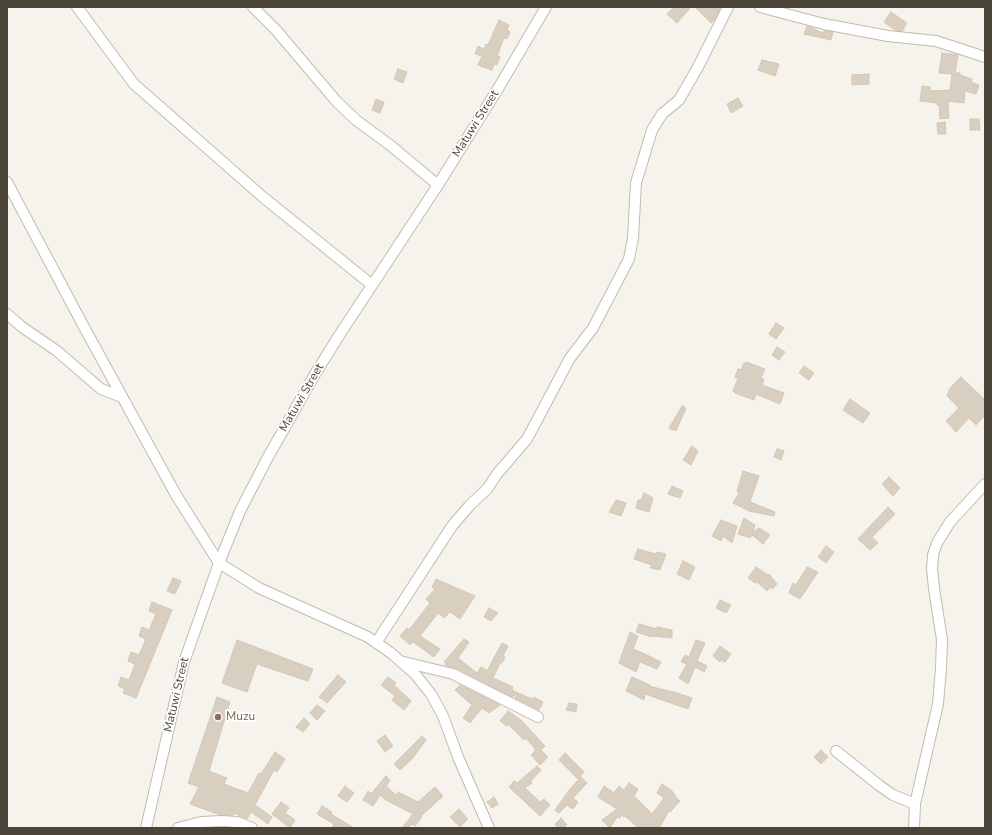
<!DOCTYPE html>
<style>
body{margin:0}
#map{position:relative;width:992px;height:835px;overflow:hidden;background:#f6f3ec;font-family:"Nunito Sans",sans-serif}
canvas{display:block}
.frame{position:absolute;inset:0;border:8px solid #4b4439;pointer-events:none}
</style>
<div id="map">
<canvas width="992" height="835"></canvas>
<div class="frame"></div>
</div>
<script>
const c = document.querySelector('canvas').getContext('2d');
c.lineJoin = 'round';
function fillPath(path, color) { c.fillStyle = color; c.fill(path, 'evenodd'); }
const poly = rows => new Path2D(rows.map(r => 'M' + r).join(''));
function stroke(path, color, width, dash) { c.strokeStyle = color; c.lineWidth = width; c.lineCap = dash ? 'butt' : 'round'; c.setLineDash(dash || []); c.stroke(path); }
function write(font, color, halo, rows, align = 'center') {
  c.font = font + ' "Nunito Sans",sans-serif'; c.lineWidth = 3.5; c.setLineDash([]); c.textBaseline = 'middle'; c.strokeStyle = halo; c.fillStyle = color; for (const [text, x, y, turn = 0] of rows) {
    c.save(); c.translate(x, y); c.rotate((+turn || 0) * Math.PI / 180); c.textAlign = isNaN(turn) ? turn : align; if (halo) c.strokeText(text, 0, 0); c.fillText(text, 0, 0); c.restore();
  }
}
const building = poly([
 [674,7,691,7,677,23,667,14,674,7],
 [695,7,718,7,720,9,715,19,711,23,695,7],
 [891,12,907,23,902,31,895,30,884,22,891,12],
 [499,20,509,25,507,30,510,32,507,39,504,38,497,56,500,57,497,65,494,64,492,70,478,65,482,56,475,54,478,46,484,49,486,44,488,45,499,20],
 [807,26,823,33,824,31,833,32,831,40,804,34,807,26],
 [942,53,958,55,955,73,960,73,960,75,972,79,971,82,979,85,976,94,965,91,964,103,948,101,949,118,940,119,939,105,937,105,937,103,920,101,922,86,930,87,930,91,950,90,952,74,939,73,942,53],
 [762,60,779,64,775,76,758,70,762,60],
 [398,69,407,72,403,83,394,79,398,69],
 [869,74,869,84,852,85,852,75,869,74],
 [738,98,743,106,731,113,727,104,738,98],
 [376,99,384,102,380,113,372,110,376,99],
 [970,119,979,119,980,130,970,130,970,119],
 [945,122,946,134,938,134,937,123,945,122],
 [776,323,784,328,776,339,769,334,776,323],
 [777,347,785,352,779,360,772,355,777,347],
 [746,362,765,369,761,378,764,379,762,385,784,393,780,404,756,394,754,400,735,393,735,392,733,391,738,378,735,377,738,369,741,370,744,363,746,364,746,362],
 [804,366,814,373,809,380,799,373,804,366],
 [961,377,985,400,985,415,976,425,969,418,956,432,946,421,959,408,947,396,950,388,961,377],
 [850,399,870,413,863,423,843,410,850,399],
 [682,406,686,408,676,431,669,428,682,406],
 [692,446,698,451,691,465,683,460,692,446],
 [777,449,784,451,781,460,774,457,777,449],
 [743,471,759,476,750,502,775,512,774,516,749,511,733,503,739,493,737,491,743,471],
 [889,477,900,488,893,496,882,484,889,477],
 [672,486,683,491,680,498,668,494,672,486],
 [644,493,653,498,649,512,636,508,638,500,641,500,644,493],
 [616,500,626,503,621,516,609,512,616,500],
 [888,507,895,514,872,537,878,543,870,550,858,539,888,507],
 [744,518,755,525,753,532,759,528,770,535,763,544,752,535,750,538,738,534,744,518],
 [721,520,737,526,732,543,723,536,721,541,712,536,721,520],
 [826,546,834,552,826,563,818,557,826,546],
 [638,549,656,554,657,552,666,554,660,570,650,568,652,565,634,559,638,549],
 [683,561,695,567,689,580,677,574,683,561],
 [756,567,768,575,769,574,777,584,772,589,770,587,767,591,757,582,755,583,748,578,756,567],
 [807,567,818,572,800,599,789,593,793,583,796,585,807,567],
 [173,578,181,581,175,594,167,591,173,578],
 [436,579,475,596,460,619,450,612,444,618,438,613,420,636,440,649,434,657,413,642,410,645,400,636,407,628,409,630,430,603,426,599,435,589,432,587,436,579],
 [720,600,731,605,726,613,716,608,720,600],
 [152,602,172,610,136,698,123,693,125,689,118,686,121,677,129,680,135,664,128,661,131,652,139,655,146,639,139,636,142,627,149,630,156,614,149,611,152,602],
 [489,608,498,613,491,621,484,617,489,608],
 [639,624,657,629,657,627,672,630,672,638,652,636,652,637,636,632,639,624],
 [630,632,638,636,633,649,645,654,661,662,657,669,640,662,636,672,619,663,630,632],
 [464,639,469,642,458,658,477,673,481,667,487,671,502,643,508,646,503,656,505,657,502,663,500,663,493,678,513,687,512,690,518,693,512,697,456,668,445,665,446,663,444,662,464,639],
 [237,640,313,669,308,681,257,664,247,692,222,683,237,640],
 [696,640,705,643,697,661,707,666,704,672,695,667,688,684,679,678,687,664,681,662,685,655,689,657,696,640],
 [720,646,731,654,725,662,721,660,720,662,713,656,720,646],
 [338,675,346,682,327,703,319,697,338,675],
 [388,677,396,683,394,685,411,701,404,710,392,700,395,696,381,685,388,677],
 [632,677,650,685,649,686,677,693,692,698,688,709,645,694,644,700,626,691,632,677],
 [460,685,500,705,489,713,482,708,470,723,463,718,472,705,455,690,460,685],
 [518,693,532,699,534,697,543,702,539,710,515,698,518,693],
 [217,697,230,702,209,771,227,778,224,784,248,793,259,773,261,774,275,752,285,759,277,772,274,770,255,805,272,817,268,824,251,812,247,819,234,813,233,815,220,815,190,804,199,787,188,783,217,697],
 [569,703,577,704,576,712,566,710,569,703],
 [317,705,325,711,317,720,310,713,317,705],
 [508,711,521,720,545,746,541,750,548,757,540,765,531,755,536,750,526,738,524,740,508,724,507,726,500,721,508,711],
 [304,718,310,724,303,732,296,727,304,718],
 [385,735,393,746,385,752,377,741,385,735],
 [422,736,426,740,412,759,400,770,394,764,422,736],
 [821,750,828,757,821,764,814,757,821,750],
 [565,753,584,772,578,779,559,760,565,753],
 [537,766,541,770,530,782,532,783,525,788,540,802,544,799,550,805,540,816,509,787,514,781,517,783,537,766],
 [386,776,390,780,386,786,396,795,398,792,418,802,435,787,443,796,421,816,422,817,415,826,412,824,408,828,402,828,413,814,386,800,380,795,373,806,363,800,368,791,371,794,386,776],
 [581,777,587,783,573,798,578,802,573,809,567,805,559,813,555,810,570,789,581,777],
 [629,783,638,789,634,796,652,814,664,798,657,793,662,784,672,791,676,796,675,797,680,801,670,812,669,811,659,828,638,828,625,816,624,817,621,815,620,818,617,817,610,828,602,820,617,809,598,797,604,786,614,793,619,786,624,790,629,783],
 [345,786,354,793,347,802,338,796,345,786],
 [494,797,498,804,492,808,487,802,494,797],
 [281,802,289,808,285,813,295,820,290,828,272,814,281,802],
 [322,806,332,812,331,814,354,828,332,828,334,824,317,814,322,806],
 [459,809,468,819,460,827,450,817,459,809],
 [561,818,567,825,562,828,558,828,555,824,561,818]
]);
fillPath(building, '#d8cfc1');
stroke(building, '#d3c7b4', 1);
const minor = poly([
 [77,7,134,84,264,198,372,285],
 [253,7,276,30,337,102,356,120,390,145,438,185],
 [760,7,824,24,888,36,936,41,985,57],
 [7,182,84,327,176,495,219,563,259,588,368,637,391,653,415,674,431,694,443,716,458,757,489,828],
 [7,314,22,327,57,351,101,389,122,397],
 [376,643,452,526,470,505,487,489,497,474,527,439,570,358,593,328,629,259,633,238,636,183,652,130,662,114,679,100,698,67,728,7],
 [404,662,453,674,538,717],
 [836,751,880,786,893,795,915,804],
 [146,828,184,662,219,563,240,511,268,457,315,374,340,334,438,185,499,87,546,7],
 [178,828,201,822,222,821,237,822,252,828],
 [914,828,915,804,938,704,941,668,942,640,934,588,932,569,933,555,937,543,950,522,985,484]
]);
stroke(minor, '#c2bbae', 12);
stroke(minor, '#fff', 10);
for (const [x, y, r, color] of [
 [218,717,4,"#8d6e63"]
]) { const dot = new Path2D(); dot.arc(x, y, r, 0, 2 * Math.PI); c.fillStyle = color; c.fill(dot); stroke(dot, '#fff', 1.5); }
write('12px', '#4b4439', '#fff', [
 ["Matuwi Street",476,124,-58],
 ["Matuwi Street",302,398,-60],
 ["Matuwi Street",177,695,-77]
]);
write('12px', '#785e54', '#fff', [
 ["Muzu",226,717]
], 'left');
</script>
